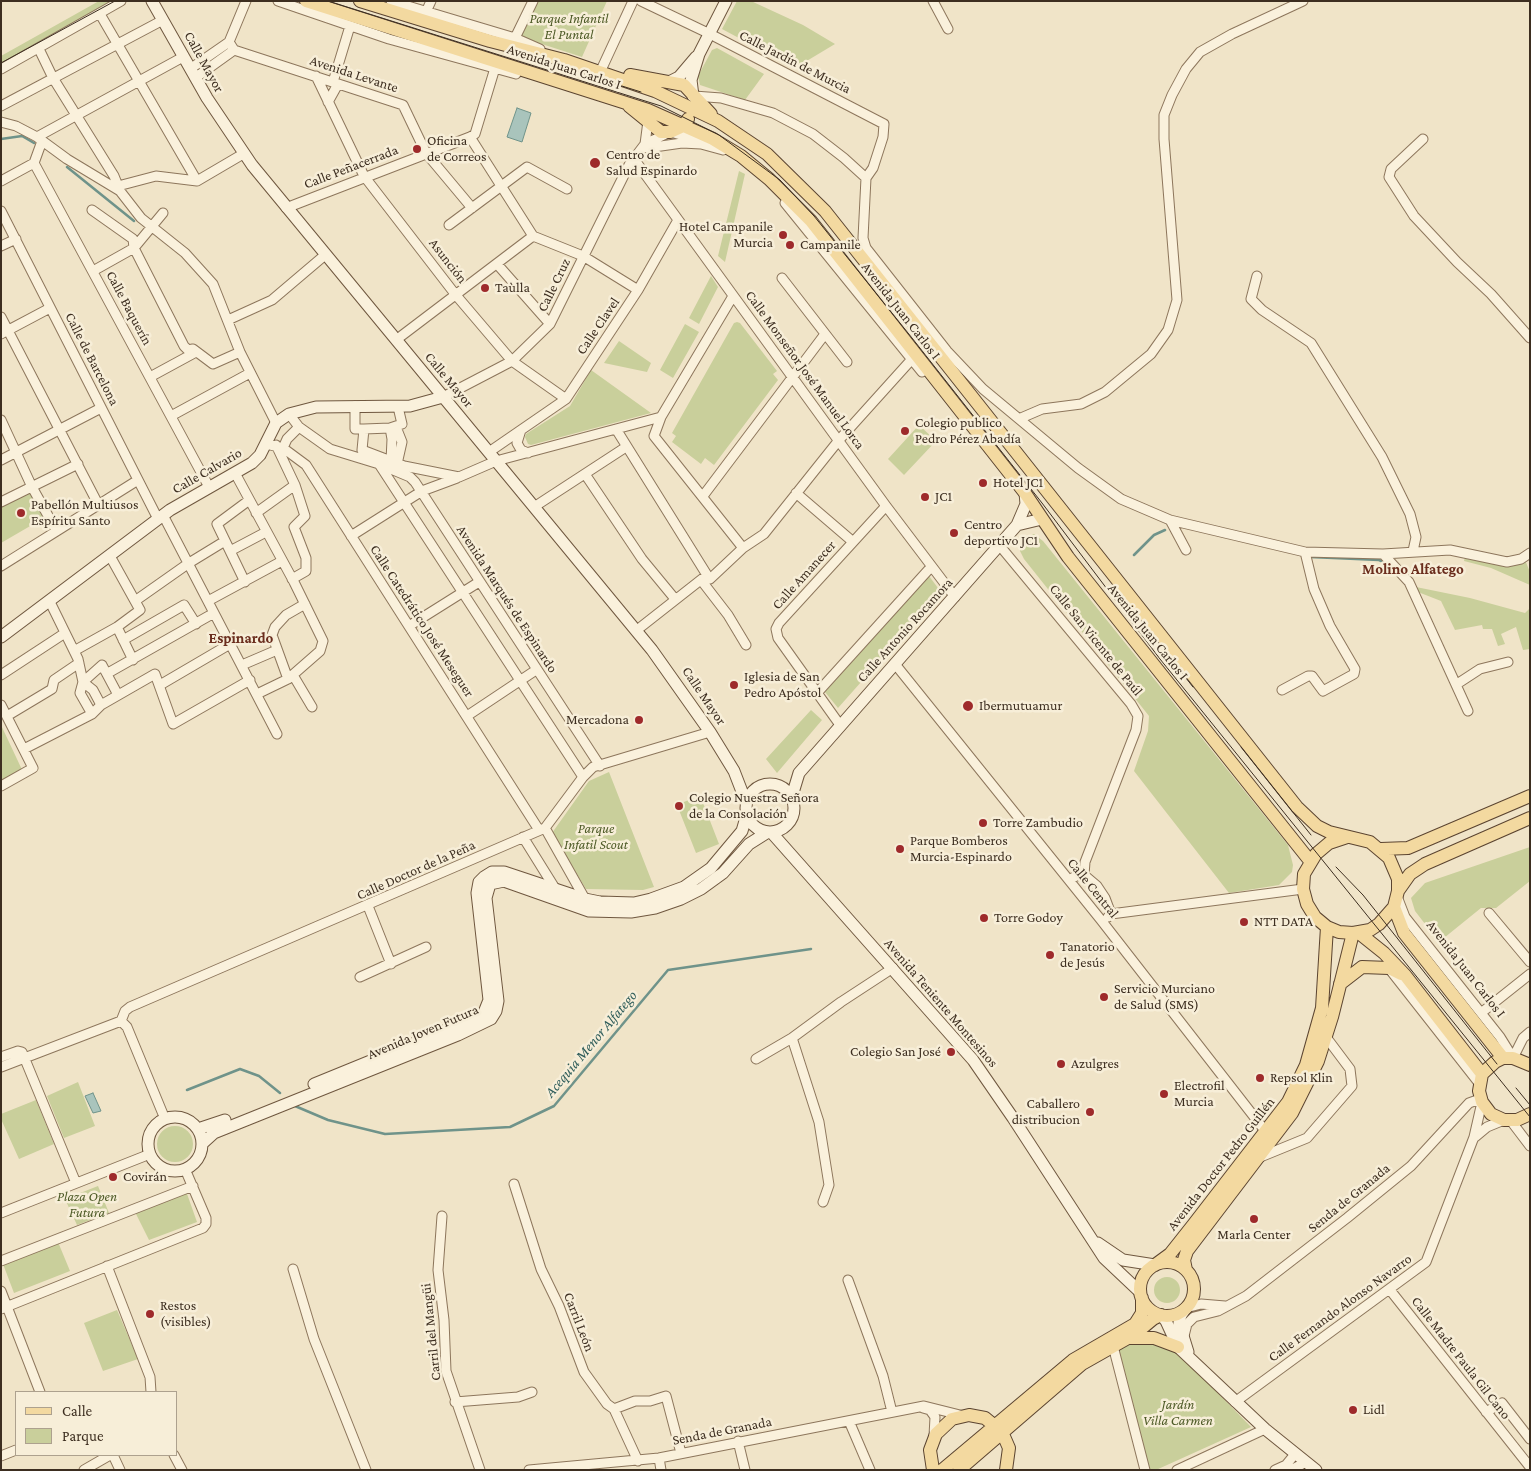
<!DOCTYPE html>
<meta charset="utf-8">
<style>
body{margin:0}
#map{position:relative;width:1531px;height:1471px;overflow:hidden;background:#f0e4c8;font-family:"Crimson Pro",serif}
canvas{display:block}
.frame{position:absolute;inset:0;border:2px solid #3d2e20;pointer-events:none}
.legend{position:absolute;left:15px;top:1391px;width:162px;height:65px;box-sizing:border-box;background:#f7eed8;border:1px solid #ada18e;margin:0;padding:6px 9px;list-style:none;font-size:15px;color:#3d2e20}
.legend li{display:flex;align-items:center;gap:10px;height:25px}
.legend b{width:25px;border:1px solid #ada18e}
</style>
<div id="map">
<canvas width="1531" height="1471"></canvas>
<div class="frame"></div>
<ul class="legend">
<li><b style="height:6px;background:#f3d9a0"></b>Calle</li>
<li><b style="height:14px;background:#c9cf9b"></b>Parque</li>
</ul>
</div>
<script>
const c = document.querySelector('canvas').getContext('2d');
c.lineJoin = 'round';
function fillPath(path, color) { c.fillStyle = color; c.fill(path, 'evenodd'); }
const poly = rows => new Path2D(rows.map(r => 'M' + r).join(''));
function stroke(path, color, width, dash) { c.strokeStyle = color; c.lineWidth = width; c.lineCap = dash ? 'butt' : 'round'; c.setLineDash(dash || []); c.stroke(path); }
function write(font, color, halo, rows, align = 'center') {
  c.font = font + ' "Crimson Pro",serif'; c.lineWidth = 5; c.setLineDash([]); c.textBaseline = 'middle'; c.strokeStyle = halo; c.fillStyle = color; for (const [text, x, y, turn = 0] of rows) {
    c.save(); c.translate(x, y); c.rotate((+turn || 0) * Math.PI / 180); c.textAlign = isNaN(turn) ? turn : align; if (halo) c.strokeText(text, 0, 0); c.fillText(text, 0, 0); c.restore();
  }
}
fillPath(poly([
 [99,1,118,1,1,66,1,56],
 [535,1,607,1,582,57,517,36],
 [737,1,751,1,803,25,835,44,795,68,722,29],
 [717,48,764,74,745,100,700,85,698,76,712,50],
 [739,171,745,174,725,262,718,256],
 [711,276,718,287,699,324,689,318],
 [737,322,740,323,777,371,773,374,778,380,714,465,705,458,701,464,672,442,676,436,672,433,734,323],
 [685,324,699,332,673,378,660,370],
 [619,341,651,363,647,372,604,363],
 [591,370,651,413,531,445,528,444,525,437,526,434,570,406],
 [919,425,936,441,904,475,888,459],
 [31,492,44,518,1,543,1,507],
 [1034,534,1043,541,1288,845,1293,865,1292,872,1279,885,1229,893,1134,771,1148,731,1149,716,1024,559,1020,551,1020,546,1027,537],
 [1465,557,1525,560,1530,572,1530,585,1491,568,1464,561],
 [929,576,941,592,838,708,825,692],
 [1416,587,1470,598,1525,613,1530,608,1530,649,1523,650,1516,627,1501,634,1505,644,1498,646,1492,629,1483,629,1482,625,1455,630,1441,601,1418,592],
 [811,710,822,720,777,773,766,759],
 [1,725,24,774,1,784],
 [609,772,654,887,643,890,586,889,552,833,589,781],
 [700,795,719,844,696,853,677,805],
 [1530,847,1530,881,1496,908,1481,908,1439,942,1415,911,1411,898,1425,883],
 [78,1082,95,1126,64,1138,47,1096],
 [36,1100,54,1144,19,1159,1,1119,1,1114],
 '157 1144a18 18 0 1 1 36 0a18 18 0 1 1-36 0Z',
 [98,1186,109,1213,77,1225,65,1199],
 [186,1191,197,1222,149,1240,135,1212],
 [58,1242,70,1271,14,1293,3,1264],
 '1154 1290a13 13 0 1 1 26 0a13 13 0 1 1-26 0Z',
 [117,1310,138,1359,103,1371,84,1323],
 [1154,1342,1180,1354,1251,1427,1156,1470,1148,1470,1119,1350,1129,1344]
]), '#c9cf9b');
const water = poly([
 [517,108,531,113,522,142,507,137,517,108],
 [93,1093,101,1111,93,1113,85,1096,93,1093]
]);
fillPath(water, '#a9c4bc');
stroke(water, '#6f938a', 1);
stroke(poly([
 [1,139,22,136,34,143],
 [67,167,134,221],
 [1134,555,1154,535,1165,530],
 [1310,557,1379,560,1388,564],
 [187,1090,240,1069,259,1076,280,1093],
 [295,1106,328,1120,385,1134,510,1127,554,1106,668,970,811,949]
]), '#6f938a', 2.5);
const street = poly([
 [278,1,389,39,516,74],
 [391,1,515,38,540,49],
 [641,1,710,34,884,124,883,137,873,168,866,178,863,238,866,248,947,351,983,389,1078,468,1121,499,1170,520,1305,552,1383,554,1450,550,1507,562,1521,559,1530,553],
 [933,1,948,29],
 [426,12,431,1],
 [100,14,197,181],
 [515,38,533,1],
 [39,49,53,78,114,176,120,191],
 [234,50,403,105,426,153,472,208],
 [234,50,229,42,246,1],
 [602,68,633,1],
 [1,69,121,1],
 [190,69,229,42],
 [316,76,364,176,455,294,512,361,566,399],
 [195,78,234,50],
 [333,82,350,26],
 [694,96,721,98,773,113,813,134,844,158,866,178],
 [328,102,338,84],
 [1,106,163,20],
 [1,122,16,126,37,137,67,159,120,191,141,218,185,253,213,284,240,352,276,423],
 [37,137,183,57],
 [470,137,533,236],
 [1423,139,1391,169,1389,177,1414,216,1457,262,1491,294,1530,338],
 [42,141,34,163,209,487],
 [645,144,648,121],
 [647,148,682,143,701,144,723,150],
 [634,159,886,506,955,597],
 [1,181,34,163],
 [118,186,156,176,197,181,243,154],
 [785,203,922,372],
 [286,208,470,137,475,134,495,68],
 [92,210,133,239,134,248,184,346,188,350,193,349,213,364,240,352],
 [1,211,158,519],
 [449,225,527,167,567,189],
 [1,246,16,239],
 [497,264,550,324],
 [93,271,134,248,163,213],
 [1257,276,1251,299,1262,310,1311,343,1382,457,1410,514,1416,537,1413,551],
 [782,278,847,362],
 [733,296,661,417,654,436,743,548],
 [1,317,98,504],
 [228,320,272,300,325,255],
 [1,334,50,308],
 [396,340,533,236,583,256,638,290],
 [150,377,196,352],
 [443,397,512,361,550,324,629,165,645,144,670,132,706,142],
 [355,406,355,429,364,429,362,450,404,466,459,477,496,461,661,417],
 [289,414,299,427,330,449,379,464,410,477,415,482,600,766],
 [171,416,250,373],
 [1021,418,1042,409,1081,404,1105,392,1151,354,1168,330,1177,300,1164,139,1164,115,1172,95,1186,69,1200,52,1232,34,1303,1],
 [1,420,32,487,56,530],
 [396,427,402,442,397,464],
 [390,428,392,439,391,461],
 [364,429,390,428,402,424,398,407],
 [616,429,707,575],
 [521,430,517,443,521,450,528,453],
 [266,444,283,448,306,465,539,830],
 [276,445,295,485,305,516,294,527,306,558,306,571,292,579],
 [283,448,287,439,299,427],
 [489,452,566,399,638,290,678,220],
 [1,460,101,408],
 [379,464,583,777],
 [235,473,294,582,323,641,320,651,288,679,257,694],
 [585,474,642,559,675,599],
 [796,493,852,541],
 [703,496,825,334],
 [1,502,78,464],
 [534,507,626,447],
 [256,513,295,485],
 [163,515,277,734],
 [1170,520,1186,550],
 [351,536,422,491,457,478],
 [1000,546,1131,704,1138,716,1136,730,1085,862,1084,875],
 [230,551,266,532],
 [1383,554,1409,582,1468,711],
 [1,566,138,480],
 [701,580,728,615,746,645],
 [245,582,217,524,248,501],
 [135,601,189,563,225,541],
 [208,601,282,561],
 [50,602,78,659,83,682,80,693,92,714],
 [409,626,479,582],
 [117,627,133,660],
 [637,630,707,575,710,579,743,548,764,534,839,440,912,359],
 [123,640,184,605,196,624],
 [74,651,117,627,140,610,110,556],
 [895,664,1101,920,1266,1132],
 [242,665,277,650],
 [108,673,214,613],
 [1,675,65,633],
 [293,675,312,707],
 [288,679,272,635,275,627,286,615,305,604],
 [1457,684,1480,669,1508,662],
 [160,685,230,644],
 [1282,690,1308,676,1312,676,1323,691,1354,674,1355,669,1330,626,1314,589,1305,552],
 [817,693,931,567],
 [1,705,33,768,1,786],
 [101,705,93,690,83,682,102,665,118,695],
 [7,716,52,689,54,680,79,663],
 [467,716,536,670],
 [840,725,778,638,776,629,779,623,886,506],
 [24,749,92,714,101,705,155,674,173,724,250,680],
 [545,828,585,899],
 [523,837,556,890],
 [1069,880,1076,876,1084,875,1097,886,1105,898,1111,914,1108,917],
 [1398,899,1405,917,1500,1037,1513,1058],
 [368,906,391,964],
 [1489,913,1530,962],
 [1111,914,1303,889],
 [1391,971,1479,1083],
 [360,977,426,947],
 [1481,1013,1530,974],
 [121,1021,125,1011,130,1007,545,828,583,777,593,767,710,732],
 [121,1021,127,1027,165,1119],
 [792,1038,819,1122,829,1185,823,1202],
 [1,1057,18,1051,22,1052,76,1183],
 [1513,1058,1523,1038,1530,1032],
 [756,1059,792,1038,841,1002,893,968],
 [1,1067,121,1021],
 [1511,1121,1530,1146],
 [1475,1137,1487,1127,1504,1120],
 [1258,1158,1307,1138,1352,1086,1350,1069,1326,1037],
 [514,1184,541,1269,559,1306,584,1372,607,1404,614,1409,638,1461],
 [1,1213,150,1154],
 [442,1216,438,1270,444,1320,446,1371,480,1470],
 [1,1261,193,1186],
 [107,1266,150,1377,151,1392],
 [293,1269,314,1339,366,1470],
 [848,1280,883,1376,892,1412],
 [1390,1290,1530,1467],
 [1,1291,40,1392],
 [1186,1308,1201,1304,1225,1306],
 [1,1309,203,1228,206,1224,206,1218,185,1169],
 [1184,1336,1187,1324,1194,1317,1218,1311,1246,1296,1347,1218,1411,1166,1469,1103,1480,1099],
 [1113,1346,1145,1470],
 [455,1402,518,1397,532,1392],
 [1235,1402,1426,1262,1474,1137,1482,1102],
 [923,1408,930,1410,935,1417,934,1436],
 [614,1409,635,1401,650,1401,666,1396,681,1453],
 [1486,1412,1502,1403,1530,1439],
 [849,1421,870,1470],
 [738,1441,745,1470],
 [113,1455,120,1470],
 [174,1455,182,1470],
 [1,1456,16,1450],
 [659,1458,661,1470],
 [84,1470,110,1455],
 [529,1470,659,1458,924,1406,960,1415],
 [1177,1470,1265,1429],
 [1275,1470,1286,1465,1295,1454],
 [1291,1470,1306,1462]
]);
const secondary = poly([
 [152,1,207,98,252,165,652,650,710,732,734,771,746,802],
 [671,81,679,77,696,57],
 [693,96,691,80,699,54,726,1],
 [1017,525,1042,519],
 [1,637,170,510,252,463,260,455,276,423,289,414,316,407,410,406,443,397],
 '746 808a24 24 0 1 1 48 0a24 24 0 1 1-48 0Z',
 [792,796,799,773,1017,525,1026,504,1025,493],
 [771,832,973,1060,1013,1118,1104,1258,1140,1292],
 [314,1084,483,1015,489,1000,477,893,479,882,484,877,492,872,504,872,585,899,600,902,634,903,651,899,684,887,711,868,742,831,747,814],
 '148 1144a27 27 0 1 1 54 0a27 27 0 1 1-54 0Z',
 [198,1129,225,1120],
 [203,1143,214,1133,458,1035,491,1019,496,1011,498,1001,486,898,490,884,504,881,589,911,631,912,655,908,681,899,701,889,723,873,749,844,768,832],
 [1098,1243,1123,1260,1155,1265],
 [1186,1308,1181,1315,1179,1323,1188,1352],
 [1161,1315,1166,1321,1178,1347,1265,1429,1316,1470]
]);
const primary = poly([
 [306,1,648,110,713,139,741,156,769,179,811,221,1025,493,1068,557,1310,861],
 [360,1,490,41,564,60,655,91,718,121,767,154,825,211,1297,807,1317,826,1329,832,1370,842,1389,858,1398,879,1398,891,1394,907,1379,924,1370,930,1353,933,1339,932,1327,927,1315,917,1307,904,1303,889,1304,874,1316,854,1329,843,1347,837],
 [630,75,684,85,711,114],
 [629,106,661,132,670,132,683,126,688,119],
 [1381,849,1408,848,1530,796],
 [1398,891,1410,874,1425,864,1530,818],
 [1394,907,1404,933,1503,1058],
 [1359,933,1384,953,1405,975,1482,1074],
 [1340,984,1362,967,1389,968,1401,974],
 [1530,1065,1513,1058,1503,1058,1495,1062,1482,1074,1479,1091,1482,1102,1491,1114,1504,1120,1517,1120,1530,1114],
 '1140 1289a27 27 0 1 1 54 0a27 27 0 1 1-54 0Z',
 [1155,1265,1170,1254,1193,1225,1288,1102,1306,1065,1322,1008,1327,927],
 [1186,1270,1184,1260,1187,1251,1292,1113,1318,1061,1332,1017,1353,933],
 [1130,1338,1154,1338,1178,1347],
 [933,1470,930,1450,936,1434,952,1419,969,1415,985,1418,1002,1432,1009,1448,1006,1470],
 [942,1470,1073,1360,1135,1324,1142,1313,1142,1298],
 [959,1470,1082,1364,1135,1334,1153,1319,1161,1315]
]);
stroke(street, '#8d765c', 11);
stroke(secondary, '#6f573f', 13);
stroke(primary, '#5b4430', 14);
stroke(street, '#faf1dc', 9);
stroke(secondary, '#faf1dc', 11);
stroke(primary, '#f3d9a0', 12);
stroke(poly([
 [328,1,661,106,719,135,780,180,814,216,912,338,1042,503,1160,659,1530,1117],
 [1,63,115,1],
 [606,81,641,92],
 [1131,608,1193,687],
 [1241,747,1311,835],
 [1336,867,1363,895,1497,1064],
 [1516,1088,1530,1105]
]), '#3d2e20', 1);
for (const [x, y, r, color] of [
 [417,149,5,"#9e2a2b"],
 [595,163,6,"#9e2a2b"],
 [783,235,5,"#9e2a2b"],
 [790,245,5,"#9e2a2b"],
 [485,288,5,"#9e2a2b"],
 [905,431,5,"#9e2a2b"],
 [983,483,5,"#9e2a2b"],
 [925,497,5,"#9e2a2b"],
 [21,513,5,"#9e2a2b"],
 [954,533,5,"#9e2a2b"],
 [734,685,5,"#9e2a2b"],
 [968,706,6,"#9e2a2b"],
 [639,720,5,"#9e2a2b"],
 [679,806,5,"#9e2a2b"],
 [983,823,5,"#9e2a2b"],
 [900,849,5,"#9e2a2b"],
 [984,918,5,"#9e2a2b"],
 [1244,922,5,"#9e2a2b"],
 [1050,955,5,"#9e2a2b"],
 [1104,997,5,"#9e2a2b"],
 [951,1052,5,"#9e2a2b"],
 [1061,1064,5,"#9e2a2b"],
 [1260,1078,5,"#9e2a2b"],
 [1164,1094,5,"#9e2a2b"],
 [1090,1112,5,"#9e2a2b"],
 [113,1177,5,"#9e2a2b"],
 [1254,1219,5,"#9e2a2b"],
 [150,1314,5,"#9e2a2b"],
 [1353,1410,5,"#9e2a2b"]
]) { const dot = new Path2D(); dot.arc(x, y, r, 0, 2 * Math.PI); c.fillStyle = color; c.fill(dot); stroke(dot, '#f7eed8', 2); }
write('italic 14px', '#4d5a26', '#f7eed8', [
 ["Parque Infantil",569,19],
 ["El Puntal",569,35],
 ["Parque",596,829],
 ["Infatil Scout",596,845],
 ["Plaza Open",87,1197],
 ["Futura",87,1213],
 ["Jardín",1178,1405],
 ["Villa Carmen",1178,1421]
]);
write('14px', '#3d2e20', '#f7eed8', [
 ["Calle Mayor",204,62,61],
 ["Calle Jardín de Murcia",795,62,27],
 ["Avenida Juan Carlos I",564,67,18],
 ["Avenida Levante",354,74,18],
 ["Calle Peñacerrada",351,167,-21],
 ["Asunción",448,261,52],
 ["Calle Cruz",554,285,-64],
 ["Calle Baquerín",129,308,62],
 ["Avenida Juan Carlos I",901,311,52],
 ["Calle Clavel",598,326,-56],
 ["Calle de Barcelona",92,359,63],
 ["Calle Monseñor José Manuel Lorca",805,370,54],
 ["Calle Mayor",449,380,50],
 ["Calle Calvario",207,471,-30],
 ["Calle Amanecer",804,575,-48],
 ["Avenida Marqués de Espinardo",507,599,57],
 ["Calle Catedrático José Meseguer",422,621,57],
 ["Calle Antonio Rocamora",905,630,-48],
 ["Avenida Juan Carlos I",1148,632,51],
 ["Calle San Vicente de Paúl",1096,640,51],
 ["Calle Mayor",704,696,56],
 ["Calle Doctor de la Peña",416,870,-24],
 ["Calle Central",1093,888,51],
 ["Avenida Juan Carlos I",1466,969,52],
 ["Avenida Teniente Montesinos",941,1003,49],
 ["Avenida Joven Futura",423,1032,-23],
 ["Avenida Doctor Pedro Guillén",1221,1164,-52],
 ["Senda de Granada",1349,1198,-39],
 ["Calle Fernando Alonso Navarro",1340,1308,-36],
 ["Carril León",579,1322,69],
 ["Carril del Mangüi",431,1332,-96],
 ["Calle Madre Paula Gil Cano",1461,1358,52],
 ["Senda de Granada",722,1431,-11]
]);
write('14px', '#3d2e20', '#f7eed8', [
 ["Oficina",427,141],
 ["de Correos",427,157],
 ["Centro de",606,155],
 ["Salud Espinardo",606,171],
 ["Hotel Campanile",773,227,"right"],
 ["Murcia",773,243,"right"],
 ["Campanile",800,245],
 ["Taùlla",495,288],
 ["Colegio publico",915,423],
 ["Pedro Pérez Abadía",915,439],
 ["Hotel JC1",993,483],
 ["JC1",935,497],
 ["Pabellón Multiusos",31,505],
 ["Espíritu Santo",31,521],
 ["Centro",964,525],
 ["deportivo JC1",964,541],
 ["Iglesia de San",744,677],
 ["Pedro Apóstol",744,693],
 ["Ibermutuamur",979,706],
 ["Mercadona",629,720,"right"],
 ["Colegio Nuestra Señora",689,798],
 ["de la Consolación",689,814],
 ["Torre Zambudio",993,823],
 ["Parque Bomberos",910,841],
 ["Murcia-Espinardo",910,857],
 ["Torre Godoy",994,918],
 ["NTT DATA",1254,922],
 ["Tanatorio",1060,947],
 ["de Jesús",1060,963],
 ["Servicio Murciano",1114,989],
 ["de Salud (SMS)",1114,1005],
 ["Colegio San José",941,1052,"right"],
 ["Azulgres",1071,1064],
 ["Repsol Klin",1270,1078],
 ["Electrofil",1174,1086],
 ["Murcia",1174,1102],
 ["Caballero",1080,1104,"right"],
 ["distribucion",1080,1120,"right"],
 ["Covirán",123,1177],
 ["Marla Center",1254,1235,"center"],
 ["Restos",160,1306],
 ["(visibles)",160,1322],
 ["Lidl",1363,1410]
], 'left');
write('bold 15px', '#6b2e1e', '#f7eed8', [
 ["Molino Alfatego",1413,569],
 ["Espinardo",241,638]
]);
write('italic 15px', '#2f5d5a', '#f7eed8', [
 ["Acequia Menor Alfatego",591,1044,-50]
]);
</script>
